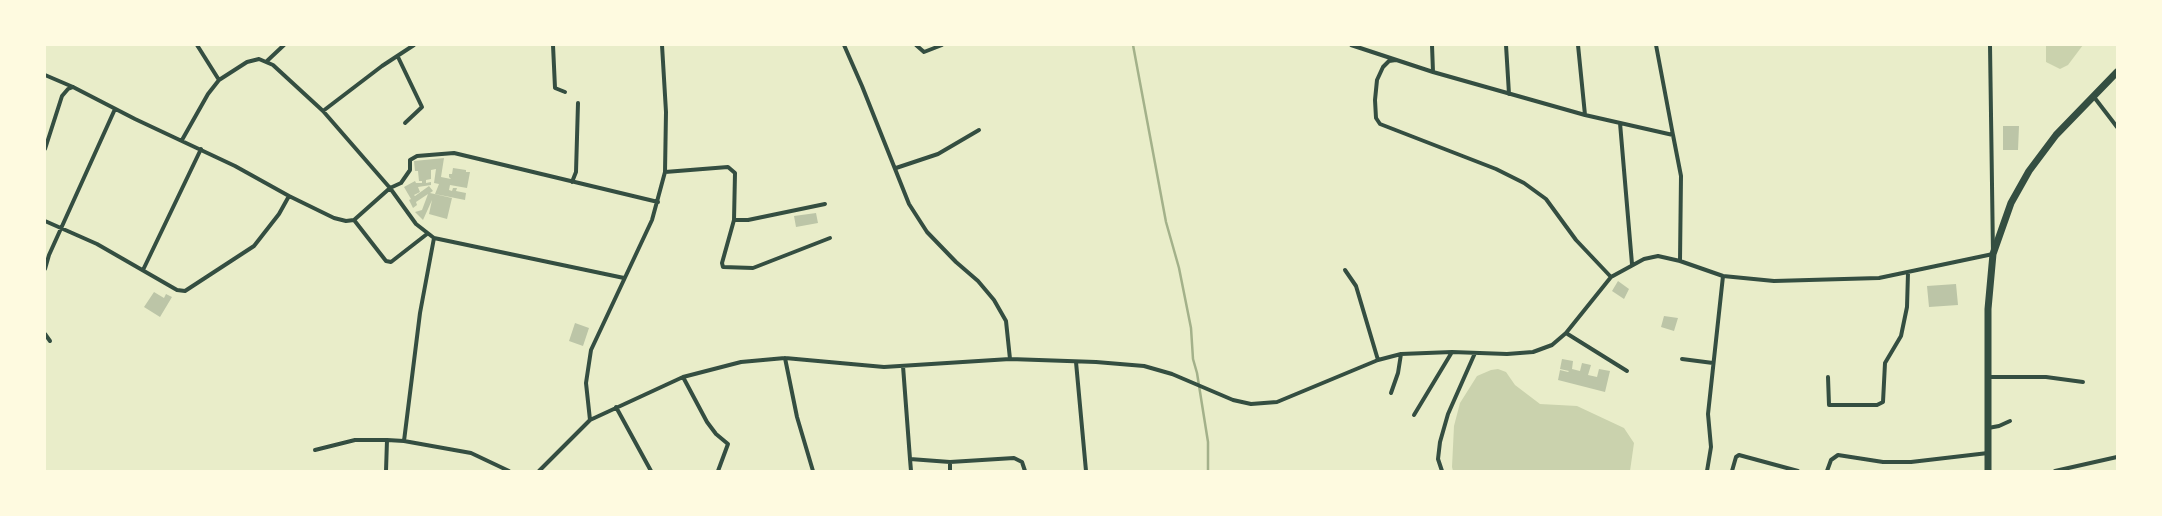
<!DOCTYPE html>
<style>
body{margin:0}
#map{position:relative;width:2162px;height:516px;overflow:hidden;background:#e9edc9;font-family:"Noto Sans",sans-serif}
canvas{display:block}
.frame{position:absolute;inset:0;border:46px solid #fefae0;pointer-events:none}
</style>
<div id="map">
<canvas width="2162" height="516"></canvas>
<div class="frame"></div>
</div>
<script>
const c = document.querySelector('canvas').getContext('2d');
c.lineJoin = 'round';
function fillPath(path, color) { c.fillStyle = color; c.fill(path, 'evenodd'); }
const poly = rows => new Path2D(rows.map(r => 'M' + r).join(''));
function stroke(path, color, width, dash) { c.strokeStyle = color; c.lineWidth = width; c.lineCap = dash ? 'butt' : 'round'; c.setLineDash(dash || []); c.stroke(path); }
fillPath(poly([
 [2046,45,2083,45,2068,65,2060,69,2046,62],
 [1498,369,1506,372,1515,385,1540,404,1577,406,1624,428,1634,443,1630,471,1453,471,1452,467,1454,426,1460,403,1477,376,1491,370]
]), '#cad2ad');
stroke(poly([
 [1133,45,1166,222,1179,268,1191,328,1193,359,1197,373,1208,442,1208,471]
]), '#a3b18a', 2.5);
fillPath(poly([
 [2003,126,2019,126,2018,150,2003,150],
 [444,158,441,177,451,179,449,177,449,174,452,174,453,168,466,170,466,172,470,172,467,188,450,185,449,190,452,191,453,188,457,188,456,191,466,193,465,200,435,194,439,184,434,183,436,169,431,170,431,179,426,180,426,183,431,182,431,185,418,187,420,192,414,195,415,196,429,186,433,191,430,193,452,198,447,219,429,214,432,200,423,220,415,212,422,210,428,194,416,202,417,205,413,208,409,200,411,199,404,187,415,181,416,183,422,183,422,181,419,181,418,171,415,171,414,161],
 [816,213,818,223,796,227,794,216],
 [1618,281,1629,289,1624,299,1612,291],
 [1956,284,1958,305,1929,307,1927,286],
 [154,292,164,298,166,294,172,297,160,317,144,307],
 [1664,316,1678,318,1674,331,1661,327],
 [575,323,589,328,583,346,569,341],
 [1562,359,1573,361,1572,369,1580,371,1582,363,1591,365,1588,375,1597,377,1599,369,1610,371,1605,392,1558,380,1560,370,1568,372,1569,371,1560,369]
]), '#bcc5a7');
stroke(poly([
 [197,45,219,80,247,62,259,59,273,65,323,111,390,188,401,183,410,170,410,160,417,156,454,153,658,202],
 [553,45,555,88,565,92],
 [844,45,862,86,909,204,927,232,956,262,978,281,994,300,1006,321,1010,359],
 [916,45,924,52,942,45],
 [1351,45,1433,72,1585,115,1673,135,1681,176,1680,261],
 [1432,45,1433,72],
 [1506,45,1509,94],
 [1578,45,1585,115],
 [1656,45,1673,135],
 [398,57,422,107,405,123],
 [1396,60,1389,61,1383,67,1377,80,1375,100,1376,118,1380,124,1496,169,1524,183,1546,199,1576,240,1611,277],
 [267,61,284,45],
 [45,75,73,87,135,119,235,166,289,196,334,218,346,221,354,220,390,188,416,224,434,238,624,278],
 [2094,97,2117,127],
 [323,111,382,66,414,45],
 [1620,123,1632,264],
 [182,140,208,94,219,80],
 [45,149,62,96,68,89,73,87],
 [896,168,938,154,979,130],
 [665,172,728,167,735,173,734,220,722,263,723,267,753,268,830,238],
 [572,182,576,172,578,103],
 [354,220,386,261,391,262,427,234],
 [734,220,748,220,825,204],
 [45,221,97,244,177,290,185,291,254,246,279,214,289,196],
 [45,269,49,255,115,109],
 [143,270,201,149],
 [1345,270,1356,286,1378,360],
 [1566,333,1627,371],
 [45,334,50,341],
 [785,358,797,417,813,471],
 [1682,359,1713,363],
 [1076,362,1086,471],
 [903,366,910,459,950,462,1014,458,1022,462,1025,471],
 [683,377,707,422,716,434,728,444,718,471],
 [1828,377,1829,405,1877,405,1883,402,1885,363,1901,336,1907,307,1908,273],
 [1988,377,2046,377,2083,382],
 [1391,393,1398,373,1401,354],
 [616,407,651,471],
 [1414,415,1452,352],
 [590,420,586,383,591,350,652,220,665,172,666,112,662,45],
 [1988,428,1999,426,2010,421],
 [404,441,420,313,434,238],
 [315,450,355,440,387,440],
 [910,459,911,471],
 [950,462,950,471],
 [386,471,387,440,404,441,471,453,509,471],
 [539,471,590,420,683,377,741,362,785,358,884,367,1010,359,1096,362,1144,366,1172,374,1233,400,1251,404,1277,402,1378,360,1401,354,1452,352,1507,354,1533,352,1552,345,1566,333,1611,277,1644,259,1658,256,1680,261,1723,276,1774,281,1879,278,1993,254,1990,45],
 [1442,471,1438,459,1440,442,1448,414,1475,353],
 [1707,471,1711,447,1708,414,1723,276],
 [1732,471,1736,457,1739,455,1798,471],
 [1827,471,1831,460,1838,455,1883,462,1911,462,1988,453],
 [2055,471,2117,457]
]), '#344e41', 4);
stroke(poly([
 [1988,471,1988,309,1993,254,2011,203,2029,171,2056,135,2117,72]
]), '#344e41', 7);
</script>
